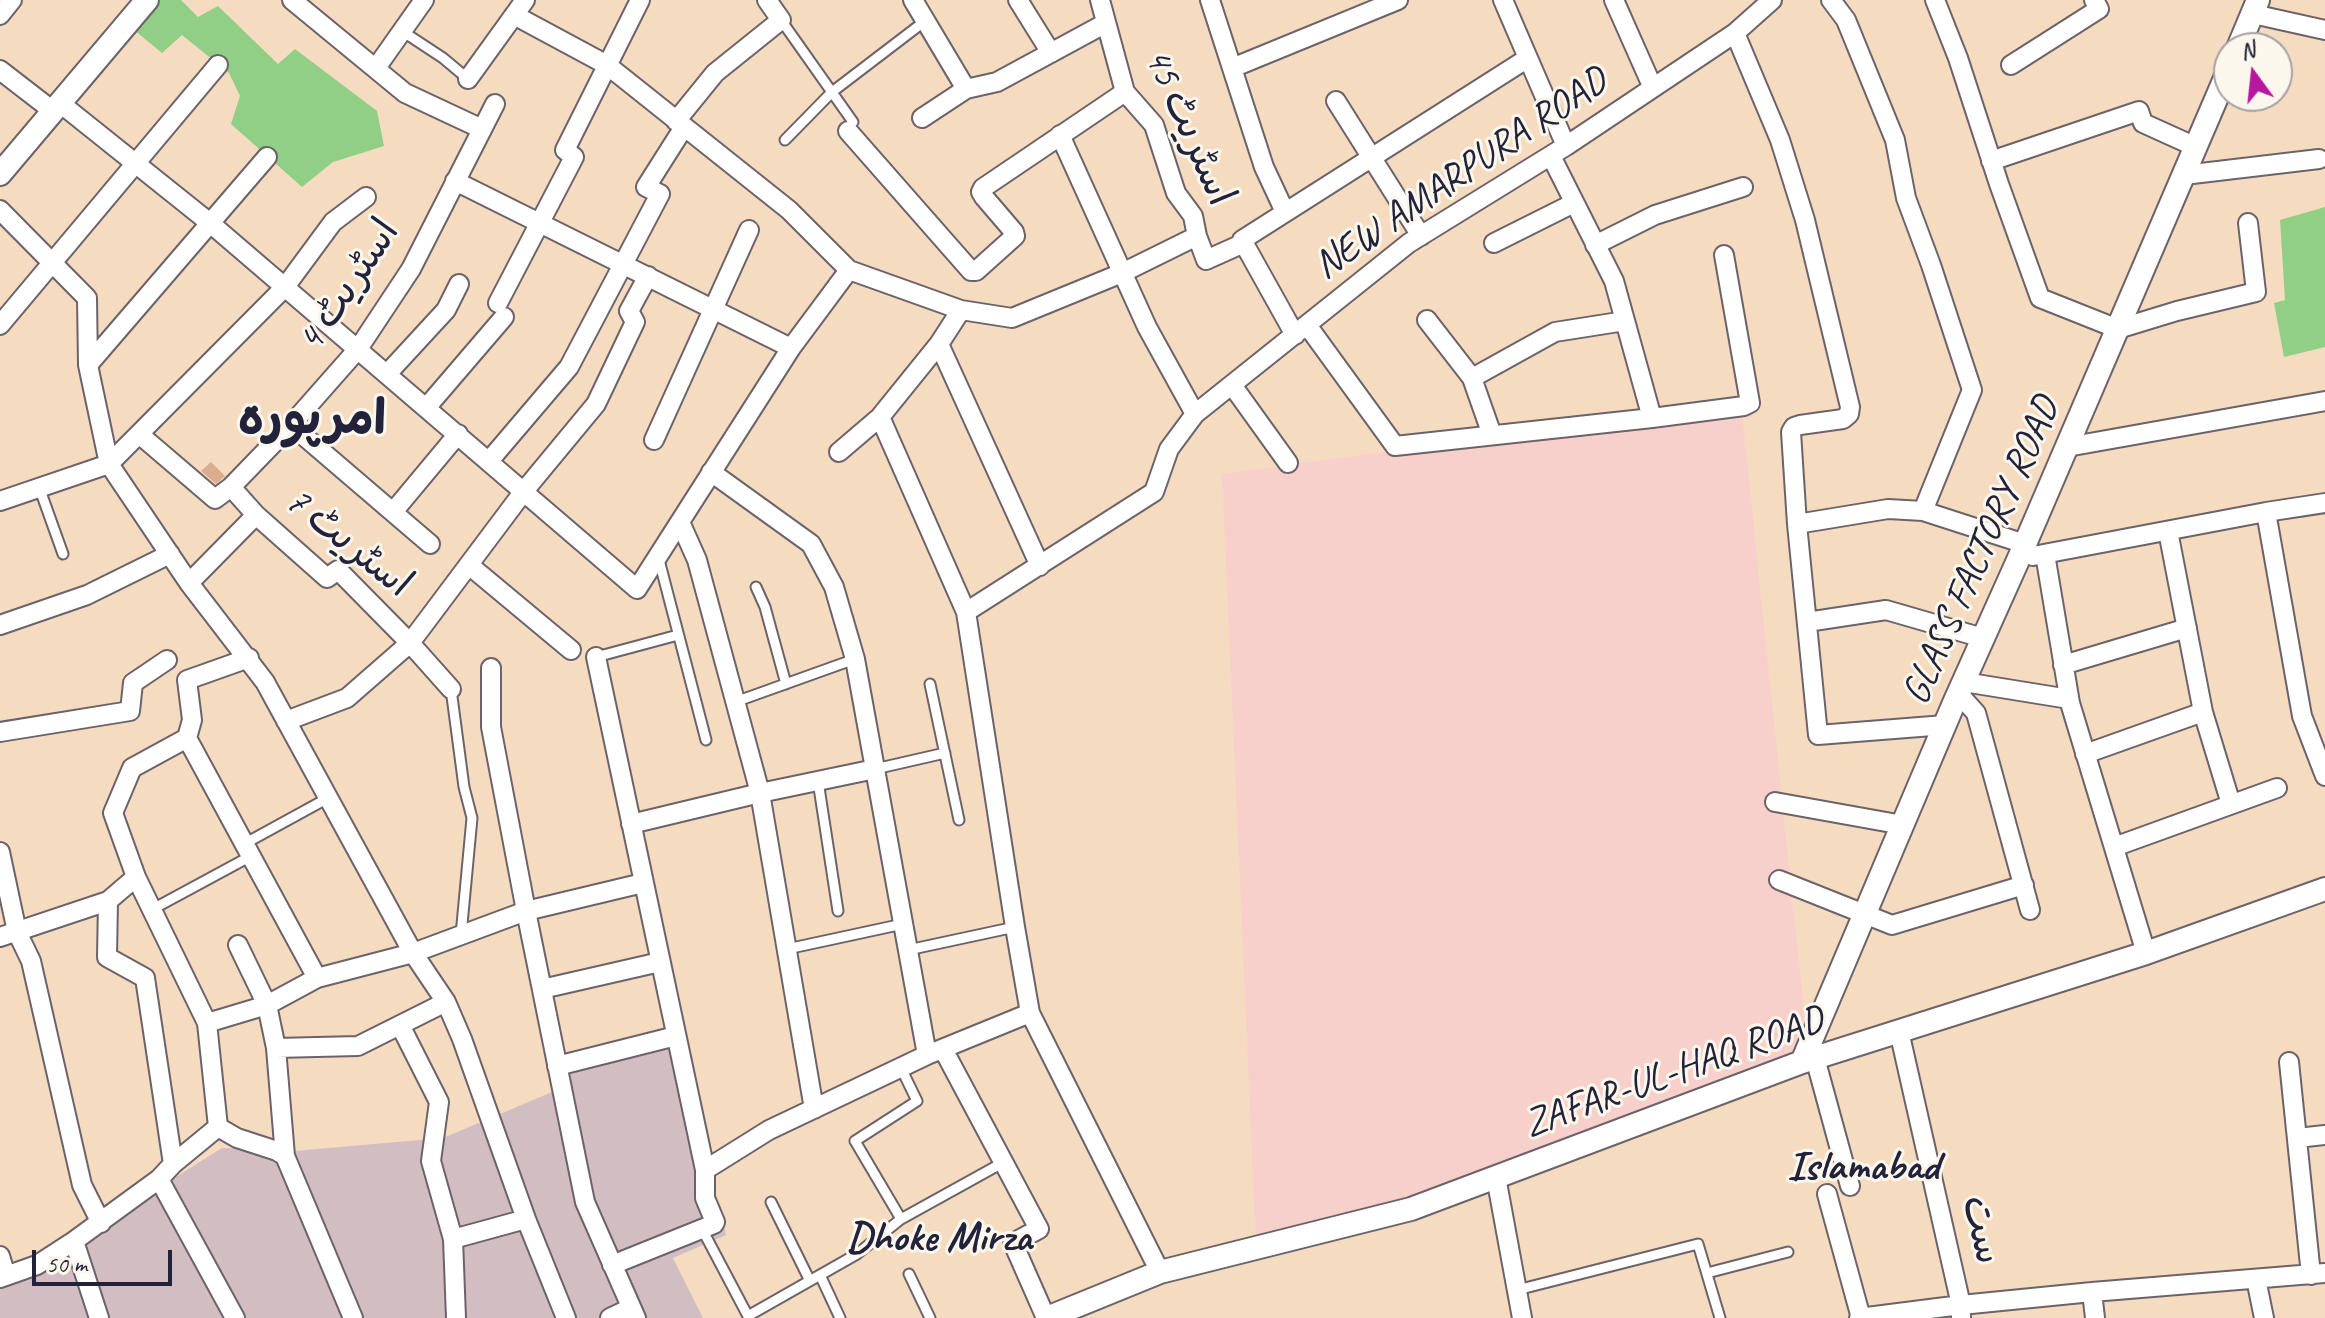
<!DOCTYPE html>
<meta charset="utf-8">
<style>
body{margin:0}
#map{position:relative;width:2325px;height:1318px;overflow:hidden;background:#f5dcc0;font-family:Caveat,sans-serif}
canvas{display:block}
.north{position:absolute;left:2213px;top:32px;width:80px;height:80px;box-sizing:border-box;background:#fbf7ec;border:2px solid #a4a2a5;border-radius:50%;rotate:345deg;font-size:22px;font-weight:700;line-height:32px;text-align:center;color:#22223b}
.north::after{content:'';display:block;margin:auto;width:28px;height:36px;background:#b5179e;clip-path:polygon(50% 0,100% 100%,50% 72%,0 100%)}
.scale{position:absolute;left:32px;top:1250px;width:140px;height:36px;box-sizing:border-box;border:4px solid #22223b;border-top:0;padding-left:10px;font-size:24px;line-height:28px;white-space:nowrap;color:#22223b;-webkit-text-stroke:6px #fbf7ec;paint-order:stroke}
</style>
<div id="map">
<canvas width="2325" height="1318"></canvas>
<div class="north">N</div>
<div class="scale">50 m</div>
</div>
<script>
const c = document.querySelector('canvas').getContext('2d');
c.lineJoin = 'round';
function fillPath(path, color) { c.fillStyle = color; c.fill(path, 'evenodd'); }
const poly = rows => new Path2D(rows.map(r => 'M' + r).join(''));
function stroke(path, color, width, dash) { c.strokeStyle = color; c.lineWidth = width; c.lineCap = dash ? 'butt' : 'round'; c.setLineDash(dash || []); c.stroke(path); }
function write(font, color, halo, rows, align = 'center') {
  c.font = font + ' Caveat,"Playpen Sans Arabic",sans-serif'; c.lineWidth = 6; c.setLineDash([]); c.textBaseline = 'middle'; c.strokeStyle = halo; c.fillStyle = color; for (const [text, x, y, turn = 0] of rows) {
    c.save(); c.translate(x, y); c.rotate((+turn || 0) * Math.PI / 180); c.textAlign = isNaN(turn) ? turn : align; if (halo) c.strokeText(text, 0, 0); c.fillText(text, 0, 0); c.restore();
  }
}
fillPath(poly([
 [1741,403,1808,1050,1411,1209,1256,1248,1222,474]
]), '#f7d0cb');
fillPath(poly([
 [670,1038,726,1235,673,1258,703,1318,0,1318,0,1287,222,1148,294,1151,443,1138,552,1092,568,1066]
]), '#d2bec2');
fillPath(poly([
 [160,0,181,0,198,17,218,6,278,64,295,49,377,111,384,146,333,162,302,187,231,124,240,96,229,73,182,35,162,53,134,30],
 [2325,207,2325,347,2284,357,2274,303,2285,300,2280,220]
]), '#90cf85');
fillPath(poly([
 [211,462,225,476,216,484,201,471]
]), '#dbac8f');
const service = poly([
 [781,20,853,122],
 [402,31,443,58,468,79],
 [785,140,832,92,925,21],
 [39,487,63,554],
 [659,560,706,740],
 [756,587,765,607,786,684],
 [596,657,678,635],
 [930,684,959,820],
 [451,689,464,787,472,818,461,935],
 [735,702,855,659],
 [875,769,945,753],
 [818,781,838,911],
 [244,844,328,798],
 [151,910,251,856],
 [787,949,903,924],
 [908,950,1015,927],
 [771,1202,810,1281],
 [901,1219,855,1141,917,1101,901,1068],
 [702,1229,749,1318],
 [1707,1273,1788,1252],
 [909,1274,930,1318],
 [820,1275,840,1318],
 [1517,1290,1698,1244,1720,1318],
 [748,1316,857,1254,901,1219,1004,1162]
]);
const minor = poly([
 [292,0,405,93,482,129],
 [913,0,966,89],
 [1018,0,1051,53],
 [1100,0,1125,92,1154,125,1176,193,1193,216,1197,236],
 [1210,0,1264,167,1285,212],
 [1503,0,1528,58],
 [1614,0,1653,88],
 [1831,0,1846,20,1895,140,1906,198,1931,265,1972,390,1923,511,2025,544],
 [1935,0,1958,58,1999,184,2040,298,2118,329,2177,311,2256,292,2248,223],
 [2253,14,2325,30],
 [0,15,12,0],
 [514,15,607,65,789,210,849,270,961,310,1012,318,1122,273,1197,236,1206,260,1244,243],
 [1735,33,1780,140,1805,220,1850,407,1849,414,1843,419,1800,425,1794,427,1791,432,1797,524,1818,735,1945,725],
 [2011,65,2099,9,2094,0],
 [376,68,424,0],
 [1232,68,1398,0],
 [0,70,53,111],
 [468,79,525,0],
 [1336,101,1421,236],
 [60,103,210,223,637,589,791,348,849,270],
 [922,118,966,89,997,82,1106,23],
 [676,121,715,73,781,20,767,0],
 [848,131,971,271,976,271,1015,236,1014,232,984,197,981,192,983,188,1125,92],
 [1060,135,1147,327,1195,414],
 [1991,161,2139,111,2143,123,2196,147],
 [2184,175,2319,159],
 [455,181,791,348],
 [366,197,333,222,285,287,109,464,189,583,265,682,413,953,446,1002,462,1039,526,1219,566,1318],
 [0,210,87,298,88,365,109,464,0,501],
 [1494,243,1574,203],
 [1595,245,1655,215,1743,187],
 [498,303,574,157,565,150,640,0],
 [1427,320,1472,378,1492,435],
 [0,325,218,65],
 [1307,325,1395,446,1652,418,1614,281,1551,156],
 [1295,335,1242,240,1528,58,1566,146],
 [939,344,1040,566],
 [88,365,267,157],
 [387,374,446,310,459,284],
 [1472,378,1555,332,1625,321],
 [1232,385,1288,463],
 [426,408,504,317],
 [880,417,966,612],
 [1652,418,1744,406,1750,403,1724,255],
 [291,425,430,544],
 [139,434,215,499,231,487,291,425,358,349,411,269,495,104],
 [654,440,749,230],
 [2067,447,2325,401],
 [839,452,880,417,939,344,961,310],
 [489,461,569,367,660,194,646,187,684,127],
 [711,472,811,544,834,587,855,659,927,1055],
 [231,487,256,515,327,578,338,570,410,643,451,689],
 [393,512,458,434],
 [2266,512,2302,716,2325,776],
 [680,522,697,560,760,793,814,1109],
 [1797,524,1888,509,1923,511],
 [2168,531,2203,712,2231,804],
 [2045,554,2070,703,2146,953],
 [2033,556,2266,512,2325,503],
 [469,565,571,650],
 [189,583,256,515],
 [1807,622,1886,610,1983,638],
 [0,625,87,595,170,554],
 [596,657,705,1170,705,1198,715,1222,714,1224,612,1265],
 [249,658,187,680,192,720,187,738,317,978],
 [2063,665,2187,628],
 [491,668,491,727,526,911,643,883],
 [1964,682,2069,699],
 [1958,693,1976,713,2030,910],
 [286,721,347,698,410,643,524,491,596,404,635,322,629,311,648,276],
 [0,732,130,711,133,683,167,660],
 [2085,754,2203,712],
 [1775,802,1903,825],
 [631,824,760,793,875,769],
 [2114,847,2277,788],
 [0,852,17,932,31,961,82,1185,101,1223],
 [136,877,108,901,107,957,145,978,173,1164],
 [1779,880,1892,925,2024,885],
 [0,937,108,901],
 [238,945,267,1005,276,1048,285,1156],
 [542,989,660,962],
 [1030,1013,1015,927,966,612,1154,492,1169,449,1195,414,1409,243,1566,146,1735,33,1772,0],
 [207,1023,267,1005,317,978,413,953,526,911,585,1202,636,1318],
 [400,1025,439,1102,431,1161,453,1239,456,1318],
 [1899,1031,1961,1305,1961,1318],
 [276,1048,358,1046,446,1002],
 [943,1049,1039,1229,1013,1243,1046,1318],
 [1815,1058,1850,1186],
 [2289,1062,2311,1275],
 [557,1066,676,1036],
 [218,1127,237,1138,277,1151,285,1156,353,1318],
 [2297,1138,2325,1135],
 [705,1170,769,1130,927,1055,1030,1013,1160,1272],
 [1496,1177,1522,1318],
 [159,1179,235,1318],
 [1827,1194,1861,1318],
 [453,1239,526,1219],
 [74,1241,99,1318],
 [0,1256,6,1276],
 [0,1278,37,1265,74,1241,159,1179,173,1164,218,1127,207,1023,136,877,113,813,132,768,187,738],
 [2256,1279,2264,1318],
 [2092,1292,2095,1318],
 [610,1318,631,1308],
 [1859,1318,1961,1305,2092,1292,2325,1273]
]);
const tertiary = poly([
 [2238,48,2258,0],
 [0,174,147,0],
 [1802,1062,1954,703,2019,558,2229,69],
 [1047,1318,1160,1272,1411,1209,1802,1062,2146,953,2325,889]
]);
stroke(service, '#6c636a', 13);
stroke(minor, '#6c636a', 22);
stroke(tertiary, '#6c636a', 26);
stroke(service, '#fff', 9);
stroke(minor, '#fff', 18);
stroke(tertiary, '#fff', 22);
write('40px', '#22223b', '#fbf7ec', [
 ["اسٹریٹ 45",1188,127,66],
 ["NEW AMARPURA ROAD",1461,174,-34],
 ["اسٹریٹ 4",349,286,-56],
 ["اسٹریٹ 7",348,543,39],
 ["GLASS FACTORY ROAD",1982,551,-66],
 ["ZAFAR-UL-HAQ ROAD",1674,1073,-20],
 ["ست",1981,1230,77]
]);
write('bold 42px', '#22223b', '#fbf7ec', [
 ["Islamabad",1863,1168],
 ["Dhoke Mirza",939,1239]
]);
write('bold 48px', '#22223b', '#fbf7ec', [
 ["امرپورہ",312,420]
]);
</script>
